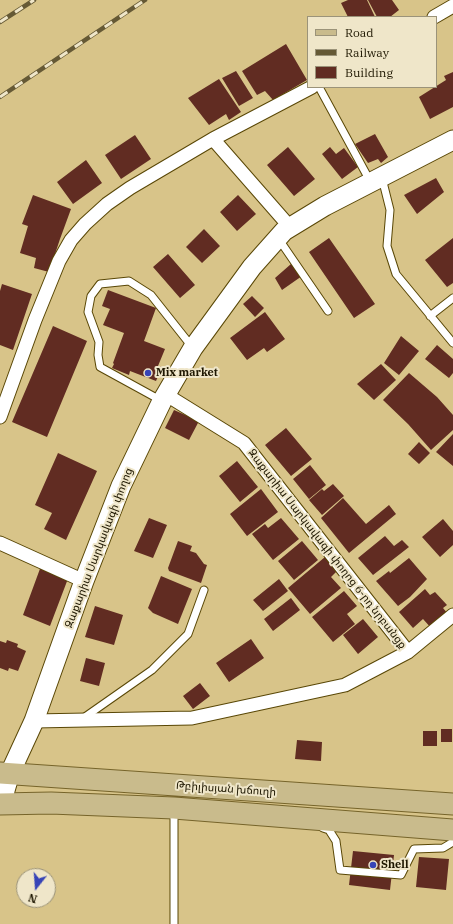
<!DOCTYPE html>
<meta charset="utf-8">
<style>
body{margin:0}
#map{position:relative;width:453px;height:924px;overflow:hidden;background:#d8c489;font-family:"IBM Plex Serif",serif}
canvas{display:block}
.legend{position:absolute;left:307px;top:16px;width:130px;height:72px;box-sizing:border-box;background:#efe6c9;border:1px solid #9b9379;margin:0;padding:5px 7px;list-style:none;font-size:12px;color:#1e1701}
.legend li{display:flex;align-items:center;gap:8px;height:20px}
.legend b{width:20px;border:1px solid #9b9379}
.north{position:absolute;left:16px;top:868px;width:40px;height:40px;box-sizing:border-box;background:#efe6c9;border:1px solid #9b9379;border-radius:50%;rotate:197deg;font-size:11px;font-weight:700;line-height:16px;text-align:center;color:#1e1701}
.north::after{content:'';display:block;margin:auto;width:14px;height:18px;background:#3744b7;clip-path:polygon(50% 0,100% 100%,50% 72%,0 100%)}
</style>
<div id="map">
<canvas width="453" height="924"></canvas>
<ul class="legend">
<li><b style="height:5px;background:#c9bb8c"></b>Road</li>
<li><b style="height:5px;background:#655935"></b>Railway</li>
<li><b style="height:11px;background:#612c22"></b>Building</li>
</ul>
<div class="north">N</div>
</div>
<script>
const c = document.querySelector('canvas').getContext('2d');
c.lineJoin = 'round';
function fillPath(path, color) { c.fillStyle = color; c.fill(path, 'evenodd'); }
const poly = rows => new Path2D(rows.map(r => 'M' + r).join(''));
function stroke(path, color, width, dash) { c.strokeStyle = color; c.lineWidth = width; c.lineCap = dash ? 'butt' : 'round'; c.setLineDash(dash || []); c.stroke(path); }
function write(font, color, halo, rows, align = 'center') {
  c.font = font + ' "IBM Plex Serif","Noto Sans Armenian",serif'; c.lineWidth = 4; c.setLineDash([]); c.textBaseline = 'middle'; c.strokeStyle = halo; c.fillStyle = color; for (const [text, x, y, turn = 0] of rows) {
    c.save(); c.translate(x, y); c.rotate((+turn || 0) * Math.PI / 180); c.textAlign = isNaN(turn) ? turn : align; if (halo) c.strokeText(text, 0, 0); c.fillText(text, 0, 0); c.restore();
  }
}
fillPath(poly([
 [348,0,367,0,375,17,348,17,341,3],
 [368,0,392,0,399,10,390,17,377,17],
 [286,44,307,80,273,100,265,91,257,95,242,71],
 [236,71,253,98,239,106,222,78],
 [453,72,453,107,430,119,419,97,446,80,444,76],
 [219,79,241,112,229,120,226,114,209,125,188,98],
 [375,134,388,157,381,163,378,159,368,163,355,144],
 [135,135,151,159,121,179,105,155],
 [288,147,315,179,294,196,267,165],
 [330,147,336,154,344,148,358,167,342,179,322,154],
 [86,160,102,183,73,204,57,182],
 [436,178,444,192,417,214,404,195],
 [33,195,71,209,60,239,49,272,34,268,36,258,20,253,28,226,22,224],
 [238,195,256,214,237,231,220,212],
 [204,229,220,246,202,263,186,247],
 [329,238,375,304,354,318,309,252],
 [453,238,453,283,447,287,425,260],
 [168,254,195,285,180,298,153,267],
 [291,264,302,276,282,290,275,278],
 [2,284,32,294,13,350,0,345,0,291],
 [108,290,156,308,144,341,165,349,158,366,162,367,156,381,130,371,129,375,112,368,114,364,113,363,124,333,103,325,110,309,102,306],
 [252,296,264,308,255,317,243,304],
 [265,312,285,339,267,352,264,348,247,360,230,338],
 [53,326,87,341,47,437,12,422],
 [401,336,419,351,399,375,384,363],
 [437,345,453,359,453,373,449,378,425,359],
 [381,364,396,380,374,400,357,384],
 [409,373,437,397,453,415,453,430,431,450,408,424,383,400],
 [174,410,199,421,189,440,165,428],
 [286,428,312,459,291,476,265,445],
 [453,434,453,466,436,452],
 [419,442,430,453,419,464,408,454],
 [58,453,97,471,66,540,44,529,52,513,35,505],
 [237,461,258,487,240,502,219,476],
 [310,465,326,485,309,499,293,479],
 [333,484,344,496,322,515,309,500,322,489,324,491],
 [261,489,278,512,247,536,230,514],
 [343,498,366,524,389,505,396,514,349,553,321,518],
 [149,518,167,525,153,558,134,551],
 [281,518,299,539,273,560,252,534,265,524,268,528],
 [443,519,453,531,453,545,440,557,422,537],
 [385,536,394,546,402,540,409,547,373,575,358,558],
 [178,541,192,546,190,551,196,553,204,564,207,565,201,583,169,571,168,568],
 [302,541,318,560,294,580,278,561],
 [325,557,337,571,331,577,341,588,310,614,288,588],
 [409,558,427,579,410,597,398,606,376,581,389,571,390,573],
 [41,566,69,576,50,626,23,615],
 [161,576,192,589,178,624,153,613,148,608],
 [279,579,288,591,263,611,253,600],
 [425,589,430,595,435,592,447,605,443,608,448,614,432,629,423,619,413,628,399,612],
 [344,591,357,606,347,614,355,624,333,642,312,617],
 [291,598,300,610,273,631,264,619],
 [95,606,123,615,114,645,85,637],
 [363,619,378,637,358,654,343,635],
 [251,639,264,658,229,682,216,663],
 [7,640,18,644,17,647,26,651,18,671,9,668,8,671,0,668,0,641,6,643],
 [86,658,105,663,99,686,80,681],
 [200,683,210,696,193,709,183,696],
 [441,729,452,729,452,742,441,742],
 [423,731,437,731,437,746,423,746],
 [297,740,322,742,321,761,295,759],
 [353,851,394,855,390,890,349,885],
 [419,857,449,859,446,890,416,887]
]), '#612c22');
const service = poly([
 [319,87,370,181],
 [382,178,390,210,387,246,396,274,453,343],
 [278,238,328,311],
 [430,316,453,298],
 [162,401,100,367,98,355,99,342,88,312,91,296,100,284,129,281,151,295,193,348],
 [82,719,152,670,188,634,204,590],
 [323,828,329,830,336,841,340,870,401,875,414,849,443,848,453,842],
 [174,924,174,810]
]);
const minor = poly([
 [434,17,453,6],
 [213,139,290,227],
 [165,394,244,443,408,652],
 [0,417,35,320,59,261,71,240,85,224,107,204,130,188,213,139,312,87],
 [0,543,84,581],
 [34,721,192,718,345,685,408,652,453,615]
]);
const secondary = poly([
 [1,804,10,773,34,721,84,581,121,486,162,401,193,348,252,267,284,231,325,206,453,140]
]);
const primary = poly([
 [0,773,453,804],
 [0,804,51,803,174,808,453,830]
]);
stroke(service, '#594706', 9);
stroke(minor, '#594706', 15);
stroke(secondary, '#594706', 21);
stroke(primary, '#76642a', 23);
stroke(service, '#fff', 7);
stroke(minor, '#fff', 13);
stroke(secondary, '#fff', 19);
stroke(primary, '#c9bb8c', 21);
const rail = poly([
 [0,22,34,0],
 [0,97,145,0]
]);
stroke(rail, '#655935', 4.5);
stroke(rail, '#efe6c9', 3, [9]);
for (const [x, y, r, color] of [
 [148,373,4,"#3744b7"],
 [373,865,4,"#3744b7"]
]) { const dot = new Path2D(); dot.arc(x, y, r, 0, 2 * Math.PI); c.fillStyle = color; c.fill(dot); stroke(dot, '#efe6c9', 1.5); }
write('bold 11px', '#1e1701', '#efe6c9', [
 ["Mix market",156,373],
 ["Shell",381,865]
], 'left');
write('11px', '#1e1701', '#efe6c9', [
 ["Զաքարիա Սարկավագի փողոց",99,548,-69],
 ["Զաքարիա Սարկավագի փողոց 6-րդ նրբանցք",327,549,52],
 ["Թբիլիսյան խճուղի",226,789,4]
]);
</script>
